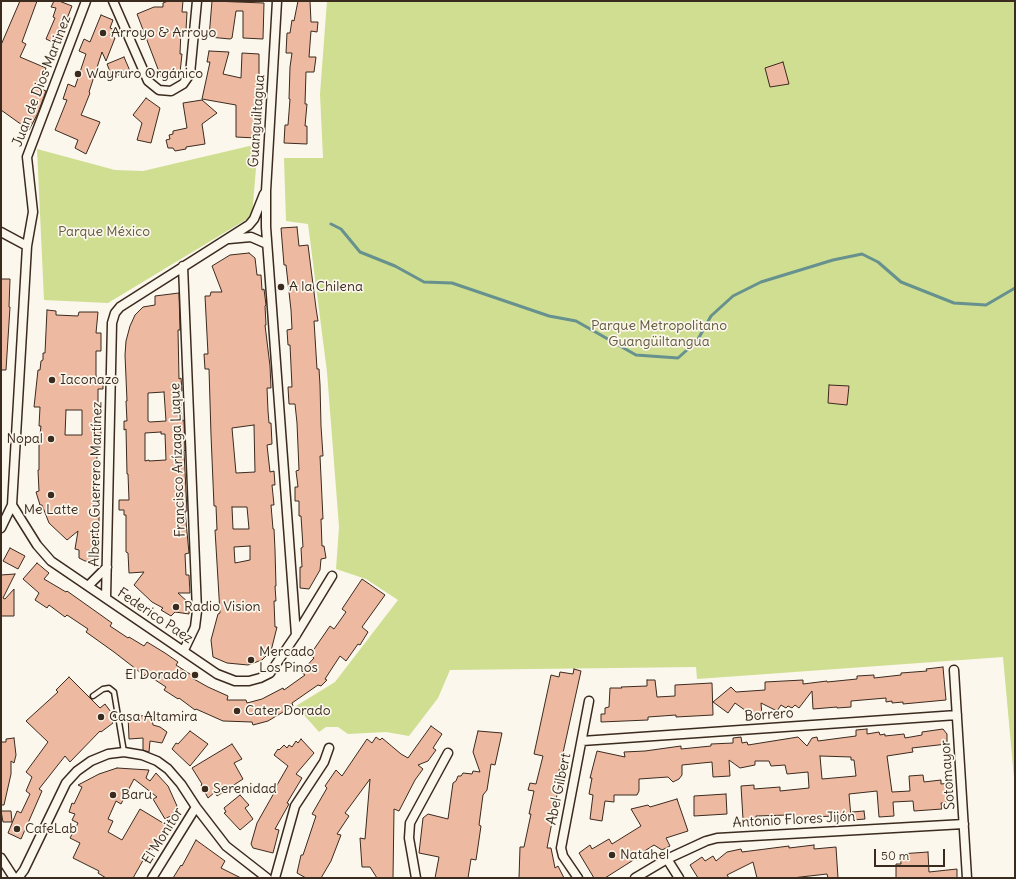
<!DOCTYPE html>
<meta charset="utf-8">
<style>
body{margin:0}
#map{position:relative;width:1016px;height:879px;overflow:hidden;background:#fbf7ec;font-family:Delius,sans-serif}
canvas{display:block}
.frame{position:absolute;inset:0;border:2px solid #3b2a1e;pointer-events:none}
.scale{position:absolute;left:874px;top:849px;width:71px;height:18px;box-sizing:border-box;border:2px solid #3b2a1e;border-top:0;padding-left:5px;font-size:12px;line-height:14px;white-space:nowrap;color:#3b2a1e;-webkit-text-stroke:3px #fbf7ec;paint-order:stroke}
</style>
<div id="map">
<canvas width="1016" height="879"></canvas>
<div class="frame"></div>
<div class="scale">50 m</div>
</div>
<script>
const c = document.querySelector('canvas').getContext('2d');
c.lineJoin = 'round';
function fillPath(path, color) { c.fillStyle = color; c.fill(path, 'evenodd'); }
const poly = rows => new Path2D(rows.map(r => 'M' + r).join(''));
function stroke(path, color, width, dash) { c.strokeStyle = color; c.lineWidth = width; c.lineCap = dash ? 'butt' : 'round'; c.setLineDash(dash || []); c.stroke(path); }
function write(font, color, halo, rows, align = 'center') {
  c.font = font + ' Delius,sans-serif'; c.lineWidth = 3.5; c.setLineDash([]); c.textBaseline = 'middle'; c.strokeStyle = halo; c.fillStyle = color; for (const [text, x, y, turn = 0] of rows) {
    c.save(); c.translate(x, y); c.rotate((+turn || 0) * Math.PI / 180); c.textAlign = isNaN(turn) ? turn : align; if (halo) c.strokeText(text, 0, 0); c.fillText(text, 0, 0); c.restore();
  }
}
fillPath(poly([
 [327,1,1015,1,1015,789,1003,657,697,679,696,667,450,670,438,698,409,736,386,732,348,734,338,727,326,727,319,732,296,706,335,682,398,600,366,579,336,569,339,527,327,372,308,224,286,221,284,158,323,158,320,94],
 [258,144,252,216,108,303,44,300,37,149,115,170,143,171]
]), '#cfde91');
stroke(poly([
 [331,224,341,229,360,252,395,266,424,282,452,283,549,316,576,321,636,355,678,358,697,341,711,316,733,296,761,282,833,260,862,254,878,262,901,282,954,303,986,305,1015,288]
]), '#67918f', 3);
const building = poly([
 [20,1,37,1,22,42,26,44,20,57,46,68,38,88,46,91,38,113,29,130,1,110,1,45,20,1],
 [54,1,59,1,72,6,57,44,46,39,55,18,53,17,56,8,51,7,54,1],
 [168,1,183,1,182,12,187,12,186,30,181,30,180,54,182,54,180,73,174,79,161,77,137,14,154,7,163,7,163,3,168,1],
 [212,1,264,3,263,39,243,38,243,11,236,11,232,38,230,39,209,37,212,1],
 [298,1,310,1,311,22,318,22,317,32,311,31,309,57,316,57,314,72,306,72,305,104,307,104,305,126,307,126,307,144,284,143,285,125,288,125,290,99,289,99,290,67,292,53,286,53,287,33,290,33,292,20,294,21,298,1],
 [101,15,113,20,110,28,113,29,110,36,115,38,106,61,102,52,89,92,90,93,82,113,81,115,100,122,86,154,75,148,78,140,55,130,67,100,63,99,68,84,75,87,86,54,79,51,84,39,90,42,101,15],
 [209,51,229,52,223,74,241,78,242,53,259,54,259,99,262,99,261,112,257,112,256,138,236,137,236,105,202,99,210,62,207,62,209,51],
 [124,57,130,71,112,77,107,64,124,57],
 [783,62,789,84,770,87,765,68,783,62],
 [146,98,160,108,151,143,137,140,142,123,133,115,146,98],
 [202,100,217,113,202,124,205,144,186,147,186,149,175,151,173,148,168,148,166,140,170,139,169,135,173,134,173,131,187,128,183,103,202,100],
 [297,227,299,246,308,245,316,308,318,321,314,321,317,369,319,369,320,385,321,426,323,456,320,456,323,519,321,519,322,546,324,546,326,558,321,559,320,570,309,589,300,588,300,567,302,567,301,548,303,547,301,516,299,516,299,501,295,501,295,487,298,487,296,471,299,470,297,423,295,404,289,404,288,387,292,387,290,345,288,345,287,330,292,329,291,310,286,265,284,265,281,228,297,227],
 [249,253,255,258,257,275,261,275,262,290,264,289,266,305,265,306,266,325,265,325,270,366,271,388,267,388,268,411,269,423,271,423,272,444,267,445,270,472,274,471,275,485,272,485,274,505,271,505,273,529,274,529,275,550,276,586,275,586,276,601,274,601,275,627,277,627,271,651,262,660,248,665,227,663,213,657,211,640,218,614,220,613,215,530,217,530,216,506,214,506,211,435,209,369,205,369,204,354,208,354,205,296,210,296,211,292,222,292,212,266,230,255,249,253],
 [254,425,255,472,236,473,232,428,254,425],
 [232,507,247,507,249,529,233,529,232,507],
 [250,546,250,560,235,563,234,547,250,546],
 [1,279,10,279,9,307,10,307,6,370,1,370,1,279],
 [179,293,180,330,178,330,179,379,181,378,182,391,180,391,182,421,184,420,185,450,184,451,187,511,185,511,189,553,185,554,186,575,189,575,190,593,178,593,190,604,189,614,175,612,171,616,161,610,163,608,152,602,134,585,144,572,129,573,128,553,126,552,126,515,124,515,124,510,119,510,119,500,129,500,128,474,127,474,126,429,124,430,124,421,127,421,126,401,127,401,125,355,126,341,130,326,135,315,143,307,155,305,155,296,179,293],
 [164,392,166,421,150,422,148,421,148,393,164,392],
 [161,432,161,434,165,434,166,460,149,461,149,460,145,461,145,433,161,432],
 [47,310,56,311,56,315,78,316,79,312,98,312,96,333,101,333,101,351,96,351,96,375,97,380,103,380,103,389,98,389,98,415,100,415,101,435,100,450,97,450,96,514,99,514,99,526,97,526,99,558,96,562,85,561,79,558,79,550,75,549,78,531,67,540,49,523,42,505,40,505,36,492,39,491,38,470,39,470,39,443,41,426,39,426,40,407,34,407,38,370,40,370,41,361,43,360,43,353,45,353,47,310],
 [66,410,82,410,82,435,65,435,66,410],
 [829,385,849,386,847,405,828,403,829,385],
 [10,548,25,556,18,569,3,561,10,548],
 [37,563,49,573,44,579,66,592,67,591,98,613,112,623,110,626,128,638,129,637,144,646,147,642,165,653,178,662,176,665,193,676,192,678,208,687,228,696,227,700,246,700,247,703,262,699,283,688,284,690,305,675,301,672,314,658,310,655,330,626,334,629,346,612,342,609,362,579,385,595,362,627,368,632,360,645,358,644,346,661,340,656,325,679,327,680,321,686,318,685,292,703,293,706,268,721,253,725,252,722,223,721,196,709,195,710,179,698,178,699,164,690,166,687,146,674,145,676,114,652,86,632,88,629,67,615,65,617,49,605,47,608,35,600,39,593,23,579,37,563],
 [15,574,3,598,5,599,14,589,14,616,1,616,1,575,15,574],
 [943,667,946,700,903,704,903,702,892,703,892,701,886,702,886,698,851,701,851,707,837,708,837,707,813,709,812,691,799,708,795,705,792,708,788,706,786,708,781,705,777,711,761,703,762,716,749,717,749,713,735,703,728,713,713,702,731,687,736,692,765,690,765,682,803,680,803,684,827,681,827,682,857,679,857,676,874,675,874,678,901,675,901,673,927,671,926,669,943,667],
 [574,669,581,671,559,771,563,772,550,822,552,822,547,848,551,848,555,868,558,866,564,878,519,878,520,847,524,847,531,814,529,814,534,791,528,790,530,783,536,784,543,756,534,754,551,675,559,677,560,672,573,674,574,669],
 [69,677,100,708,105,704,114,716,109,719,113,723,101,732,100,731,70,762,65,756,39,789,42,791,21,839,8,833,17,811,21,813,30,794,26,791,32,777,26,772,48,742,26,721,58,692,56,690,69,677],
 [647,680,655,680,657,697,675,696,675,685,712,683,713,715,676,717,676,715,648,717,648,720,601,722,601,714,605,714,605,708,609,707,610,688,622,688,621,687,647,686,647,680],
 [140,714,140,716,151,715,153,725,160,727,167,732,162,743,150,741,149,752,143,750,143,738,129,739,128,715,140,714],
 [431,726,442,734,433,748,436,750,428,761,418,765,423,769,415,780,399,811,394,809,393,878,377,878,370,867,362,867,360,838,365,839,370,779,345,813,349,816,337,834,341,835,331,861,321,878,306,878,297,873,301,855,303,855,316,816,312,814,327,788,325,786,336,770,342,776,367,739,372,743,376,737,380,740,382,738,401,754,408,758,431,726],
 [867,729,867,734,879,732,880,735,885,734,885,736,904,734,905,738,922,735,922,732,943,729,947,734,947,744,912,748,913,752,887,756,892,792,910,791,909,776,923,775,924,782,941,780,941,784,950,783,951,797,946,797,946,803,941,803,942,809,914,811,913,801,893,802,894,816,879,817,877,791,849,794,851,817,837,818,834,816,789,818,788,815,756,816,756,819,743,819,741,786,754,785,754,789,780,787,780,791,809,788,808,772,787,774,785,765,771,766,769,761,755,761,755,765,740,768,729,760,730,776,713,777,712,762,682,765,682,775,679,779,673,782,668,777,639,779,639,791,637,795,614,795,614,802,605,801,602,821,590,819,593,795,589,794,592,778,590,778,597,751,625,757,624,752,645,751,681,746,681,749,711,746,711,744,733,743,733,738,741,737,742,743,747,742,748,745,798,737,807,746,812,738,817,737,818,741,856,736,856,730,867,729],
 [820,756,851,757,851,760,854,760,856,776,822,779,820,756],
 [190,731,208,744,190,766,172,749,176,743,178,744,190,731],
 [478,731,502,733,495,765,491,764,487,790,483,795,479,825,481,826,476,860,471,859,468,878,435,878,439,857,419,853,423,818,428,814,448,819,453,783,456,781,458,776,461,776,463,773,472,774,473,771,480,772,473,752,478,731],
 [14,738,16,755,14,763,11,761,11,774,4,805,1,805,1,742,6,742,6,739,14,738],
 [301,739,314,753,296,774,302,778,287,803,289,804,275,829,279,830,273,853,253,848,251,844,257,823,274,793,273,792,288,766,274,755,278,749,279,750,284,745,287,748,289,745,292,747,296,741,298,743,301,739],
 [232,744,242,759,234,763,243,779,217,796,215,792,208,798,201,785,202,784,192,768,232,744],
 [117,768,149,770,146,778,150,781,156,773,168,786,177,806,175,809,176,811,174,812,174,814,165,819,153,799,157,797,134,779,121,804,116,801,108,819,113,821,108,832,122,840,140,809,168,826,153,850,150,848,133,878,106,878,98,873,99,871,73,858,80,843,70,838,78,823,72,820,75,814,69,812,72,803,74,804,82,787,78,785,99,774,117,768],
 [726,794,727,814,694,816,694,796,726,794],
 [240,795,249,805,245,808,253,819,240,830,224,813,226,812,224,808,240,795],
 [677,799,688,831,666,838,670,846,662,850,654,845,643,852,644,856,637,860,635,859,605,878,594,878,579,853,590,845,592,849,609,839,612,844,641,826,631,809,648,805,650,807,677,799],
 [1,811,11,811,12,822,3,822,1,811],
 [864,811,865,819,853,820,852,812,864,811],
 [196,840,225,861,221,868,241,878,173,878,181,865,182,866,196,840],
 [814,845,814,849,836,847,838,878,828,878,827,874,792,878,757,878,753,862,727,875,729,878,698,878,690,865,702,857,705,861,713,856,716,861,727,852,741,849,742,852,789,846,789,848,814,845],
 [928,852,929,872,957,869,957,878,896,878,896,864,901,864,900,854,928,852]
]);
fillPath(building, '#eeb9a1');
stroke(building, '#3b2a1e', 1);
const service = poly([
 [93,696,103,689,109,688,114,692,124,752]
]);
const minor = poly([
 [113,1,148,81,159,90,171,91,183,84,190,74,197,1],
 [277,1,266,191,266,227,296,635],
 [1,232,27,246],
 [229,239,251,237,267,244],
 [183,266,197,611,195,627,184,650],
 [12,505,37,545,51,561,217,674,235,681,249,681,260,678,270,673,296,635,332,576],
 [1,528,12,505,27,246,33,212,27,157,86,1],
 [88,586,107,567],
 [106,598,112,323,115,313,120,307,249,225,254,219,264,194],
 [954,670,967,878],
 [582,741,957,715],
 [1,858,14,878],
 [667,859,679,878],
 [18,878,24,870,66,783,77,771,91,761,108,754,124,752,142,755,157,761,168,769,181,784,196,807,226,846,267,878],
 [152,878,196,807],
 [275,878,295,806,324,762,329,748],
 [416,878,409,838,410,823,448,753],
 [578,878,563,856,561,848,589,701],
 [635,878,667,859,706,841,717,838,964,824]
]);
stroke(service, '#3b2a1e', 7);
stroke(minor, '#3b2a1e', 11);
stroke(service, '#fbf7ec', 4);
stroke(minor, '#fbf7ec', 8);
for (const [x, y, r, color] of [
 [103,33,4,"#3b2a1e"],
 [78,74,4,"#3b2a1e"],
 [281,287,4,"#3b2a1e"],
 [52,380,4,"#3b2a1e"],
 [51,439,4,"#3b2a1e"],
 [51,495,4,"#3b2a1e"],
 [176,607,4,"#3b2a1e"],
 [251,660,4,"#3b2a1e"],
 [195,675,4,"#3b2a1e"],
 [237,711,4,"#3b2a1e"],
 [101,717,4,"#3b2a1e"],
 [205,789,4,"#3b2a1e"],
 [113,795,4,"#3b2a1e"],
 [17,829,4,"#3b2a1e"],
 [612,855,4,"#3b2a1e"]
]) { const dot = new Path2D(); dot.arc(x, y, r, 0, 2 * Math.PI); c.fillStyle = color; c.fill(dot); stroke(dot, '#fbf7ec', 1.5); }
write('14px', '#3b2a1e', '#fbf7ec', [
 ["Arroyo & Arroyo",111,33],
 ["Wayruro Orgánico",86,74],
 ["A la Chilena",289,287],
 ["Iaconazo",60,380],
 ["Nopal",43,439,"right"],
 ["Me Latte",51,510,"center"],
 ["Radio Vision",184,607],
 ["Mercado",259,652],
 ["Los Pinos",259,668],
 ["El Dorado",187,675,"right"],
 ["Cater Dorado",245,711],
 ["Casa Altamira",109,717],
 ["Serenidad",213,789],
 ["Baru",121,795],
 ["CafeLab",25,829],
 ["Natahel",620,855]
], 'left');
write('14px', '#3b2a1e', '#fbf7ec', [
 ["Juan de Dios Martinez",42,81,-69],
 ["Guanguiltagua",257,121,-86],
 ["Francisco Arízaga Luque",178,460,-92],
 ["Alberto Guerrero Martínez",96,484,-89],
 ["Federico Paez",155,616,34],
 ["Borrero",769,715,-4],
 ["Sotomayor",948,775,-94],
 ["Abel Gilbert",559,789,-78],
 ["Antonio Flores Jijón",794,820,-3],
 ["El Monitor",163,836,-58]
]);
write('14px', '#60573b', '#fbf7ec', [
 ["Parque México",104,232],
 ["Parque Metropolitano",659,326],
 ["Guangüiltangua",659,342]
]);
</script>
